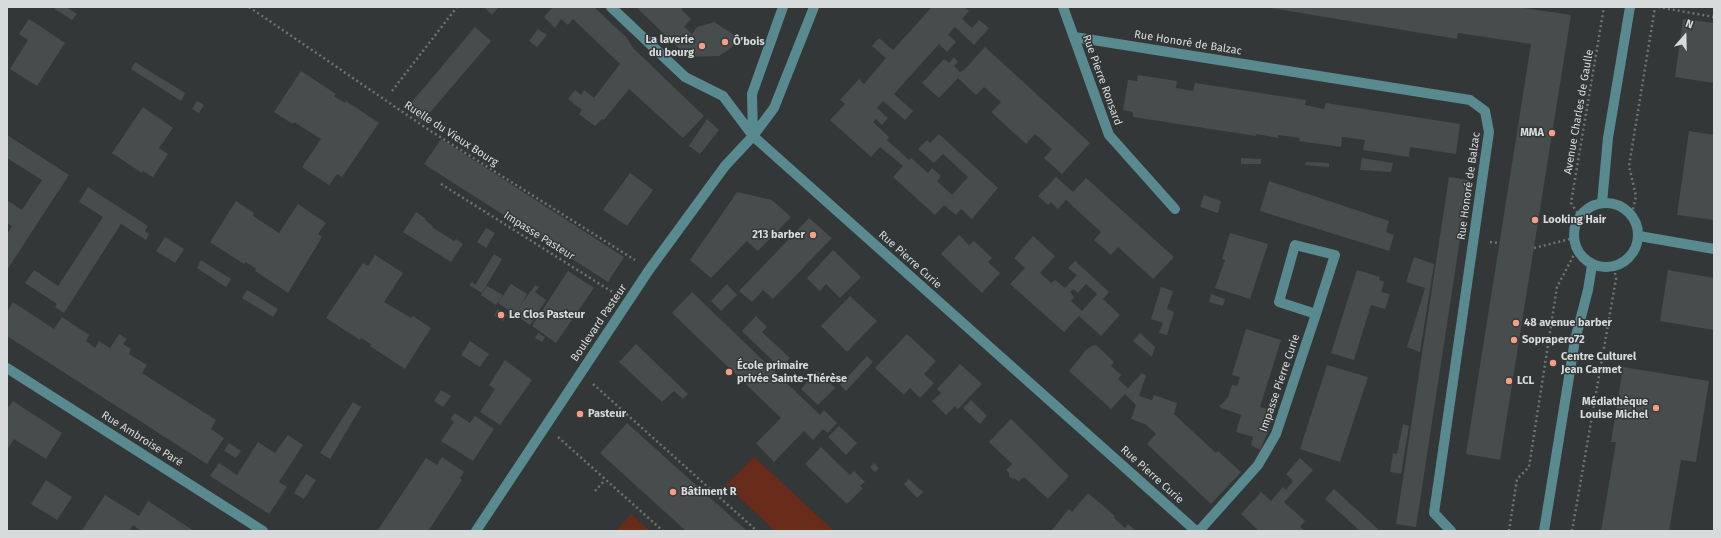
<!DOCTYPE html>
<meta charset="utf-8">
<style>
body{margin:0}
#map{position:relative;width:1721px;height:538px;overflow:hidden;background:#333738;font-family:"Fira Sans",sans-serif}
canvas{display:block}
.frame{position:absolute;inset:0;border:8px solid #d8dbdb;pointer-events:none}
.north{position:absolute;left:1665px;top:16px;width:40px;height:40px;-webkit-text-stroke:3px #333738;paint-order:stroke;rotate:20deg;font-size:11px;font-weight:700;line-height:16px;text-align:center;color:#d8dbdb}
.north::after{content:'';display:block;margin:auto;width:14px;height:18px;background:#d8dbdb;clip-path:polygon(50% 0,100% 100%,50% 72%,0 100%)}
</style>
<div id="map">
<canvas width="1721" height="538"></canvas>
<div class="frame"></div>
<div class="north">N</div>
</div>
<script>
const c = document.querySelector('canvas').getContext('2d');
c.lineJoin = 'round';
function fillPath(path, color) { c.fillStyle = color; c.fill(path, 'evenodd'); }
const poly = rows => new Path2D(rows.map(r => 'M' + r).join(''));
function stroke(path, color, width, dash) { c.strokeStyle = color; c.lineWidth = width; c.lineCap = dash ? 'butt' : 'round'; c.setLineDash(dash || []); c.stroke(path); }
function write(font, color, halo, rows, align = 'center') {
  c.font = font + ' "Fira Sans",sans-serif'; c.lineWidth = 3; c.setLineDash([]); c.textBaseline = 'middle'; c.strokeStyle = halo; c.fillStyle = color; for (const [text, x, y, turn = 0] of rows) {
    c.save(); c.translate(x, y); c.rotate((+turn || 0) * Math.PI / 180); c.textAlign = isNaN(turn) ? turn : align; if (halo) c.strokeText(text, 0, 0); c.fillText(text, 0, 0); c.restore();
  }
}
fillPath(poly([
 [754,457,834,531,775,531,726,485],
 [631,514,650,531,616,531]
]), '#692c1a');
fillPath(poly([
 [56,7,66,7,77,14,72,20,55,9],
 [484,7,499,7,492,15],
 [553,7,594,7,627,38,633,48,704,116,683,138,629,89,604,120,602,119,595,126,579,114,582,110,568,99,575,90,581,95,584,90,594,98,620,64,573,19,568,25,561,19,555,28,544,17],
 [636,7,683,7,681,9,691,19,684,27,692,34,697,27,714,22,739,38,730,49,719,56,688,57],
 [932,7,964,7,969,11,962,19,972,28,979,20,989,28,974,45,955,27,948,35,956,42,947,52,939,44,894,94,913,111,905,120,883,101,877,108,888,118,882,125,876,119,873,122,889,137,887,140,909,160,911,158,928,173,932,168,941,176,937,181,952,195,968,177,943,154,934,163,918,149,927,140,930,143,939,134,998,188,972,219,961,209,956,215,944,205,935,215,893,177,903,166,880,147,871,157,830,120,845,104,840,100,859,79,864,84,886,58,872,46,879,38,893,50],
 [1265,7,1518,7,1571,15,1500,460,1466,454,1531,44,1458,33,1457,39],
 [29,19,65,43,37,86,10,69,28,40,19,34],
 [1683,19,1714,23,1714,83,1675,77],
 [475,27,491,41,422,122,406,109],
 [538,29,547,35,537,47,529,41],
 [985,47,1090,143,1062,174,1044,158,1052,149,1035,134,1026,144,991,112,1001,102,984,87,976,95,958,78,939,98,922,83,944,59,949,63,954,57,958,62,954,66,960,72,965,69],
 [135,62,185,93,181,101,131,69],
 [301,71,336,94,334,96,345,103,346,101,379,123,342,177,337,174,329,185,302,167,321,139,294,122,293,124,274,112],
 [1138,75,1177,81,1176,88,1193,91,1195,83,1306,100,1305,105,1324,109,1326,103,1460,124,1456,154,1410,147,1409,157,1363,150,1365,140,1342,137,1341,147,1299,141,1300,138,1278,135,1278,138,1256,134,1256,136,1133,117,1133,112,1123,110,1128,80,1137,81],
 [197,101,204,105,199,113,192,109],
 [143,107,173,128,159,148,168,154,153,177,143,171,142,173,112,153],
 [707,119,719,130,700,154,689,146],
 [1689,131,1714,135,1714,220,1677,215],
 [7,135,69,175,7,270,7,234,12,226,7,223,7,200,22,210,42,180,7,158],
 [441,139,624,257,608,282,424,164],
 [1241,158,1261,159,1261,164,1241,164],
 [1362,158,1393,163,1391,172,1360,170],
 [1306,162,1329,163,1329,167,1305,165],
 [630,173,653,190,627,226,603,210],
 [1056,177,1073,192,1086,178,1174,257,1153,279,1118,247,1111,255,1094,240,1101,232,1066,200,1058,209,1051,202,1048,205,1038,196],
 [1449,177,1469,180,1416,527,1396,524],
 [1269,181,1389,221,1386,232,1394,235,1389,251,1260,211],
 [88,187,148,226,145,231,149,234,146,240,121,224,64,313,55,307,57,304,25,283,34,270,58,286,103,217,79,202],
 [737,192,772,200,791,217,758,251,747,241,711,278,690,260],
 [1204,195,1221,201,1218,213,1200,207],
 [236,201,254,213,253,216,279,233,298,204,326,223,318,234,322,237,288,293,255,271,256,269,246,262,244,264,210,242],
 [416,212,426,219,425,220,433,226,432,227,454,241,456,239,463,244,451,262,403,232],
 [809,218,832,238,773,299,763,290,752,302,739,291],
 [486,228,495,233,486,248,477,242],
 [1230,233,1268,244,1250,299,1215,288,1225,260,1222,259],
 [959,235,969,245,974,241,992,258,988,262,1000,273,982,293,941,254],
 [1033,236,1055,256,1040,273,1051,283,1055,280,1065,288,1077,275,1068,268,1075,261,1109,292,1103,299,1120,315,1101,336,1079,316,1064,332,1010,284,1025,268,1014,258],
 [1086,284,1097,294,1082,311,1071,301,1074,297,1070,292,1073,289,1078,293],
 [165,237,184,249,175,263,156,251],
 [833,250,861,277,840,298,826,284,820,291,807,278],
 [494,254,502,259,482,293,469,285,472,282,475,285],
 [375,255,403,273,384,302,411,318,413,316,431,328,405,369,370,346,371,344,361,338,360,340,326,318,363,263,368,266],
 [1414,257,1434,264,1420,352,1407,347,1425,288,1406,282],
 [201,260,231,279,226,287,197,268],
 [1357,270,1380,277,1379,280,1384,282,1381,292,1390,294,1385,309,1371,305,1354,360,1331,353],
 [1668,270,1714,278,1714,330,1660,321],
 [568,271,594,288,556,343,532,326],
 [511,284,527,294,518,309,535,285,539,287,535,292,546,300,530,325,498,303],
 [727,284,737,295,721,311,711,301],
 [487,286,503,295,496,305,481,295],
 [1161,287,1173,291,1167,309,1174,312,1167,335,1159,333,1163,323,1151,319],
 [247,290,278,309,273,317,242,298],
 [692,292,820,415,824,410,837,423,828,433,823,429,813,440,804,431,774,462,756,443,781,418,672,313],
 [1211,294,1225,299,1223,306,1209,302],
 [850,296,877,321,847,352,821,326],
 [13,302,54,329,62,317,89,335,86,341,95,348,99,341,110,348,119,334,127,339,123,344,131,349,129,354,147,365,142,373,216,420,211,429,224,438,207,464,7,336,7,312],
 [498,309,507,315,503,321,494,315],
 [756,316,767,327,762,332,790,358,780,368,742,331],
 [1246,329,1281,340,1260,407,1267,409,1262,425,1270,428,1260,450,1251,445,1253,437,1236,432,1241,415,1219,407,1228,397,1232,385,1237,386,1240,377,1232,375],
 [538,333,545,337,542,342,535,338],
 [1140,333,1155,347,1152,357,1133,341],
 [907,334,936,361,924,374,934,383,920,398,910,388,904,395,875,368],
 [470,341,489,354,480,367,461,355],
 [636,344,688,394,683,399,674,391,662,402,619,362],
 [1096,345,1114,362,1111,366,1121,375,1118,379,1128,388,1142,373,1146,376,1139,396,1152,400,1154,395,1177,403,1174,414,1216,453,1218,451,1241,472,1211,504,1147,444,1156,434,1145,424,1131,419,1136,405,1125,394,1111,409,1069,371,1086,350,1092,346],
 [867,356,873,362,846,391,840,385],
 [505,360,532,380,500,425,480,412,495,389,489,385],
 [960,364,982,384,958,409,955,406,946,415,932,401,941,393,937,389],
 [1327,365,1368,377,1340,462,1300,449],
 [1623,367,1709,381,1696,462,1681,460,1669,531,1601,531,1616,442,1611,442],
 [818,371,835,388,818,405,801,389],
 [441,390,451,396,443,407,434,401],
 [971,400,987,416,980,424,963,408],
 [13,401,62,433,46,459,14,439,7,450,7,409],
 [353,402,361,407,330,459,320,453],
 [455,413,470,423,475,416,494,429,473,461,441,441,454,422,450,419],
 [1011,419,1069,476,1048,499,1024,477,1019,481,1009,477,1009,473,1006,470,1012,464,989,442],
 [627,423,747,531,686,531,600,453],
 [1403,424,1409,426,1401,474,1390,472,1393,453,1397,454],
 [839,426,857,443,846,455,828,437],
 [288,435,303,445,279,482,287,487,269,514,210,476,219,463,237,475,258,442,275,453],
 [229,443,241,451,236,458,224,451],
 [821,447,850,475,854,471,865,482,860,486,863,488,847,504,805,464],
 [442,457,464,472,460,478,462,480,428,531,377,531,426,458,437,465],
 [1300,458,1313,470,1284,502,1305,521,1300,527,1305,531,1259,531,1241,514,1261,492,1271,501,1283,487,1286,490,1293,481,1286,474],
 [874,463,879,468,875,472,870,467],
 [306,474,316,480,304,499,294,493],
 [909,479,923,492,917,498,904,484],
 [46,480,72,497,57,520,31,504],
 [1334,489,1378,529,1377,531,1360,531,1325,499],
 [1088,493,1115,516,1114,518,1125,528,1128,524,1136,531,1051,531,1069,509,1072,512],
 [105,495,139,516,148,501,194,531,141,531,133,525,129,531,84,531,82,530]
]), '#474c4c');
stroke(poly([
 [249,7,429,130,635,260],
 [1658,7,1714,17],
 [392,91,457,7],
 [441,184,614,293],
 [1632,214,1636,196,1629,166,1655,7],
 [1580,217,1571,203,1604,7],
 [1490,242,1500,243],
 [1534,248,1574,238],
 [593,384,757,531],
 [558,437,663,531],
 [595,491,605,480],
 [1509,531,1517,479,1529,467,1557,287,1577,249],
 [1572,531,1616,279,1614,267]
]), '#707374', 2.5, [2, 3]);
stroke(poly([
 [611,7,685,77,723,96,753,136,1196,531],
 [1063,7,1109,135,1175,209],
 [1074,37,1470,100,1485,111,1489,132,1434,513,1451,531],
 [753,136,752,94,783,7],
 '1574 235a32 32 0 1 1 64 0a32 32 0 1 1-64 0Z',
 [1602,203,1608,138,1630,7],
 [1639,236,1714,249],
 [7,368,263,531],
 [476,531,649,270,725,166,753,136,774,108,814,7],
 [1199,531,1258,465,1276,434,1316,314,1335,255,1295,245,1279,302,1316,314],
 [1544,531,1575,340,1588,290,1592,265]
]), '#588a8f', 10);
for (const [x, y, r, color] of [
 [725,42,4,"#f49e86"],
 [702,46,4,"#f49e86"],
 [1552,133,4,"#f49e86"],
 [1535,220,4,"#f49e86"],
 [813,235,4,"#f49e86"],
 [501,315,4,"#f49e86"],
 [1516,323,4,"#f49e86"],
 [1514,340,4,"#f49e86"],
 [1553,363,4,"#f49e86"],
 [729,372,4,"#f49e86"],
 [1509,381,4,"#f49e86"],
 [1656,408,4,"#f49e86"],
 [580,414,4,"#f49e86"],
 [673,492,4,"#f49e86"]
]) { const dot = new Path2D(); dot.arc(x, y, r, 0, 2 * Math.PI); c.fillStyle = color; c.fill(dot); stroke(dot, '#333738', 1.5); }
write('bold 11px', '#d8dbdb', '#333738', [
 ["La laverie",694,40,"right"],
 ["du bourg",694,53,"right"],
 ["Ô’bois",733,42],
 ["MMA",1544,133,"right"],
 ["Looking Hair",1543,220],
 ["213 barber",805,235,"right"],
 ["Le Clos Pasteur",509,315],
 ["48 avenue barber",1524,323],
 ["Soprapero72",1522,340],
 ["Centre Culturel",1561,357],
 ["Jean Carmet",1561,370],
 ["École primaire",737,366],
 ["privée Sainte-Thérèse",737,379],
 ["LCL",1517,381],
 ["Médiathèque",1648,402,"right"],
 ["Louise Michel",1648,415,"right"],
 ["Pasteur",588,414],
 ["Bâtiment R",681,492]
], 'left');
write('11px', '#d8dbdb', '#333738', [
 ["Rue Honoré de Balzac",1188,43,9],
 ["Rue Pierre Ronsard",1102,80,70],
 ["Avenue Charles de Gaulle",1579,112,-80],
 ["Ruelle du Vieux Bourg",451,134,33],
 ["Rue Honoré de Balzac",1469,186,-82],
 ["Impasse Pasteur",539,236,32],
 ["Rue Pierre Curie",910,260,42],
 ["Boulevard Pasteur",599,323,-56],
 ["Impasse Pierre Curie",1280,383,-71],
 ["Rue Ambroise Paré",142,439,32],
 ["Rue Pierre Curie",1152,475,42]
]);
</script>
